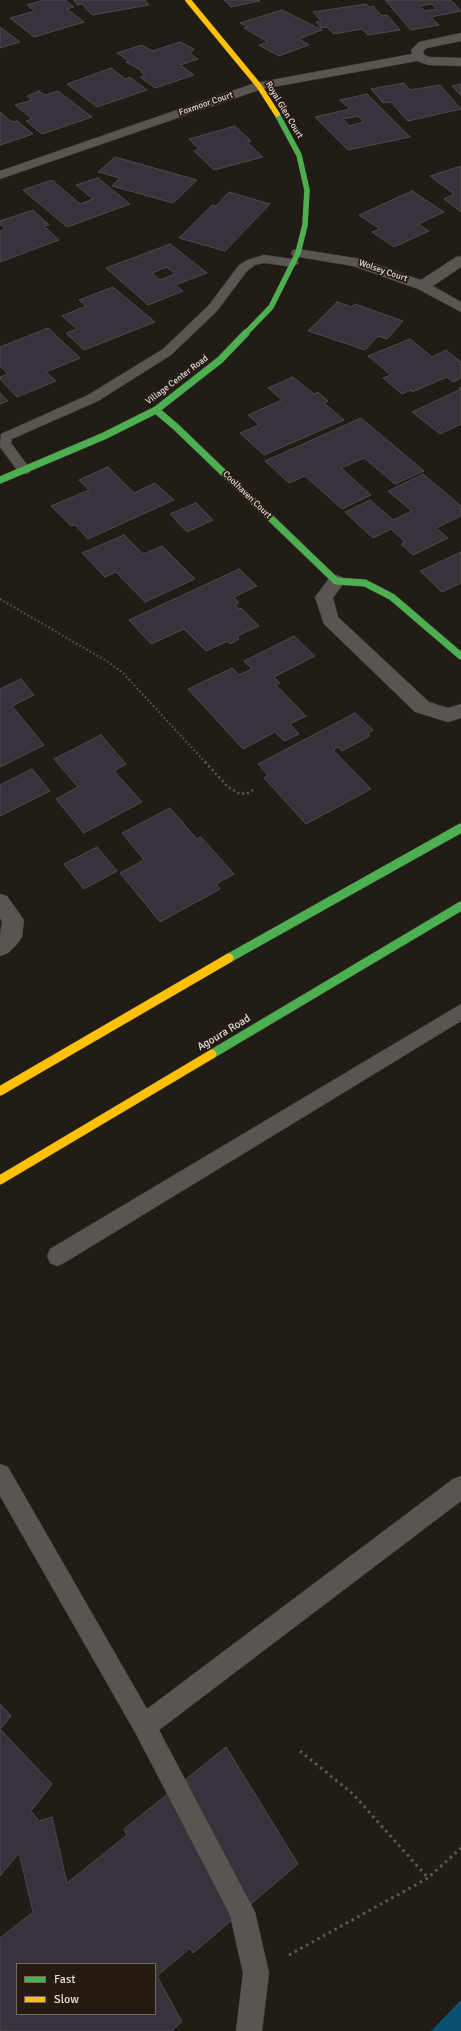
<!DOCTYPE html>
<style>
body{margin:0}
#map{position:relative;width:461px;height:2031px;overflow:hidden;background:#221c16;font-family:Signika,sans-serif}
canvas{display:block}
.legend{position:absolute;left:16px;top:1963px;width:140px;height:52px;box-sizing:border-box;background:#261b12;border:1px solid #726961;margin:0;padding:5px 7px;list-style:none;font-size:12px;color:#e5ddd7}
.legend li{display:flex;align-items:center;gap:8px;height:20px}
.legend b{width:20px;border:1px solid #726961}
</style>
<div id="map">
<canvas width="461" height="2031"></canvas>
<ul class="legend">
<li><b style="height:5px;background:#4caf50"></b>Fast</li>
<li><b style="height:5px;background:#ffc107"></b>Slow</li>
</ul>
</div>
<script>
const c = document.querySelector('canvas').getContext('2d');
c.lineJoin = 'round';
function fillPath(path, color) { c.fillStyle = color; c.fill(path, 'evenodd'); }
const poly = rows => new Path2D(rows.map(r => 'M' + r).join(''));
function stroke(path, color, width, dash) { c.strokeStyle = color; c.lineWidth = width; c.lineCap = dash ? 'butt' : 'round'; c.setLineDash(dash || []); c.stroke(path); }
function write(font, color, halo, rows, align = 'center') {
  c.font = font + ' Signika,sans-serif'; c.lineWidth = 3.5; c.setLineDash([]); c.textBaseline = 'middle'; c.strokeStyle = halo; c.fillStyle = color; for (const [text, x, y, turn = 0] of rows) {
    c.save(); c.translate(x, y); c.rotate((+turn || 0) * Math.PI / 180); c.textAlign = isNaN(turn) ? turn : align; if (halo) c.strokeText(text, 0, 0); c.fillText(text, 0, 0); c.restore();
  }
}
fillPath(poly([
 [461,2000,461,2031,431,2031]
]), '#095172');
const building = poly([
 [43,0,65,0,74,7,67,9,84,22,34,37,10,18,35,11,27,5,43,0],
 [74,0,145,0,149,5,92,15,82,4,77,5,74,0],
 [224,0,259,0,260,1,231,7,224,0],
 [385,0,451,0,461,11,431,17,439,25,411,30,385,0],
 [432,4,437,9,425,11,419,6,432,4],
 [366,4,369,7,373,6,382,16,387,15,400,30,368,35,362,29,334,34,327,27,321,28,316,22,321,21,313,12,366,4],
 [282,10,322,30,299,39,309,45,279,56,259,45,268,42,244,28,248,27,240,23,282,10],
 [0,27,20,42,0,48,0,27],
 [180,42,194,49,192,52,189,53,198,59,180,65,194,75,155,88,140,77,145,75,141,72,142,71,126,62,129,61,117,53,142,45,152,51,180,42],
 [111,68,125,79,130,77,147,90,97,107,67,84,111,68],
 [404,83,410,90,440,85,461,109,408,121,391,102,383,103,371,89,404,83],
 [461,84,461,96,452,86,461,84],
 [39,91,45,95,58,91,92,117,42,134,26,121,32,119,15,105,32,100,27,96,39,91],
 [367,94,410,137,348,150,315,117,350,109,340,100,367,94],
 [358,116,364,122,349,126,343,119,358,116],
 [0,112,12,122,17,121,33,134,0,145,0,112],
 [235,126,251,141,247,142,263,157,214,170,194,151,199,149,189,139,235,126],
 [115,157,197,180,173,203,112,186,120,178,98,172,115,157],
 [461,166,461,212,444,199,454,194,430,176,461,166],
 [98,178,130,204,67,227,23,190,52,180,80,204,93,199,76,185,98,178],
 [412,191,444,212,418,224,429,231,394,247,372,232,380,229,359,215,412,191],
 [229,192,270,204,225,251,179,238,212,205,216,206,229,192],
 [33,210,49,225,44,226,59,240,0,262,0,231,5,229,0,224,0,221,33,210],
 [170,244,207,273,175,285,183,291,148,305,106,268,170,244],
 [167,267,175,274,160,280,152,273,167,267],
 [113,287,155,322,84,350,66,333,77,329,62,316,86,306,79,300,113,287],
 [337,302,352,307,355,304,403,321,387,339,378,336,365,350,308,331,337,302],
 [48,328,80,358,46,372,56,381,17,397,0,379,0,377,8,374,0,366,0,347,48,328],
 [410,339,432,357,446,350,461,362,461,378,453,382,447,377,412,392,411,390,402,394,383,378,391,375,368,356,410,339],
 [293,377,314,394,318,392,328,401,324,403,344,420,264,455,240,433,259,425,248,415,282,400,268,388,293,377],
 [461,387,461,424,440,434,412,412,461,389,459,388,461,387],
 [0,393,8,401,0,404,0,393],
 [361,418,424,471,395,484,364,458,341,468,371,495,342,509,305,476,289,483,265,461,361,418],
 [108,467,134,493,155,483,174,500,88,539,75,525,71,526,51,506,89,490,79,480,108,467],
 [423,474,461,506,461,516,436,528,448,538,413,555,401,544,405,542,391,529,373,538,345,512,370,500,393,520,412,511,388,491,423,474],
 [196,503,213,520,187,532,170,514,196,503],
 [124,535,143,554,162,546,195,579,145,602,116,572,105,577,82,553,124,535],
 [461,552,461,583,442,592,420,571,461,552],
 [239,569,257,586,234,597,239,603,235,605,239,609,241,608,259,626,237,636,239,639,230,644,228,641,206,651,184,629,151,644,129,620,239,569],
 [294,636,315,656,274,677,280,683,276,685,306,716,290,724,299,734,284,741,275,732,243,749,188,689,232,668,239,675,252,669,244,661,294,636],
 [21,679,34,695,12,706,44,745,0,767,0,689,21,679],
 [355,713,373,730,368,733,370,736,342,751,338,747,333,750,371,789,306,824,264,778,268,775,258,764,355,713],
 [101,735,126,764,114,771,142,802,84,833,56,799,78,787,54,759,101,735],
 [32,769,50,791,0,816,0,785,32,769],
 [170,808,197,839,201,837,234,874,216,884,220,889,160,922,120,873,144,860,122,833,170,808],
 [97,847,117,871,84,889,64,864,97,847],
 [0,1704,11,1716,0,1729,0,1704],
 [0,1729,52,1784,31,1811,39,1821,52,1817,67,1883,127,1835,124,1829,226,1747,298,1864,193,1953,190,1948,157,1976,182,2022,171,2031,0,2031,0,1938,33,1912,19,1853,0,1876,0,1729],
 [17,1964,155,1964,155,2014,17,2014,17,1964]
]);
fillPath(building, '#38323c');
stroke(building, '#4e4a4a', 1);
const lane = poly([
 [264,255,293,259,299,263,293,267,264,263,255,265,247,271,217,311,171,355,98,401,12,439,11,443,31,470,29,473,24,474,19,473,0,447,1,434,88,395,163,349,209,305,239,265,247,260,264,255],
 [461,1004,461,1021,64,1263,57,1266,50,1263,47,1256,50,1249,461,1004],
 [0,1464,8,1467,147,1709,453,1479,461,1476,461,1501,159,1730,255,1912,269,1973,262,2031,236,2031,243,1973,230,1915,136,1734,0,1496,0,1464]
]);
const street = poly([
 [461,33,461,41,427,48,423,51,424,55,430,57,461,58,461,66,428,65,417,61,262,89,0,179,0,171,255,83,412,54,411,50,419,42,461,33],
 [298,249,361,259,421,280,456,257,461,256,461,267,433,286,461,302,461,312,418,289,353,266,293,256,291,253,293,250,298,249],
 [336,575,342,577,345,581,333,598,338,617,429,702,448,708,461,704,461,718,448,722,415,712,324,624,315,597,330,577,336,575],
 [0,894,7,896,24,920,22,937,18,943,8,953,0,956,0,934,2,922,0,918,0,894]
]);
const fastFar2 = poly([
 [245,334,271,307,298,253,305,225,307,190,299,155,277,114]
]);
const fastFar1 = poly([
 [156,410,176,427,336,581,365,583,392,597,461,656],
 [0,480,104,436,156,410,220,360,246,333]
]);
const fast = poly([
 [229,958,461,828],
 [212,1054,461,906]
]);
const slowFar1 = poly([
 [188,0,259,86,277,114]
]);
const slow = poly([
 [0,1091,229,958],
 [0,1180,212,1054]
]);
stroke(lane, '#3f3935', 1);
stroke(street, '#3f3935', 1);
stroke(fastFar2, '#3f3935', 6);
stroke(fastFar1, '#3f3935', 8);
stroke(fast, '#3f3935', 10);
stroke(slowFar1, '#3f3935', 6);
stroke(slow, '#3f3935', 10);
stroke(poly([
 [0,599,108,662,123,673,206,763]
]), '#5e5956', 2, [1.5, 2.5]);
stroke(poly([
 [205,762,228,787,238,793,246,794,253,790]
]), '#5e5956', 2.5, [2, 3]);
stroke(poly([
 [300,1751,353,1794,428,1878],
 [289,1955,428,1878,461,1848]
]), '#5e5956', 3, [2.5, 4]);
fillPath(lane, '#5a5551');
fillPath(street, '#5a5551');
stroke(fastFar2, '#4caf50', 5.5);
stroke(fastFar1, '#4caf50', 7);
stroke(fast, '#4caf50', 9);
stroke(slowFar1, '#ffc107', 5.5);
stroke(slow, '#ffc107', 9);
write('9px', '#e5ddd7', '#261b12', [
 ["Foxmoor Court",206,104,-19],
 ["Royal Glen Court",284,110,59],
 ["Wolsey Court",383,271,19],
 ["Village Center Road",177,380,-37],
 ["Coolhaven Court",247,495,44]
]);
write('11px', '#e5ddd7', '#261b12', [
 ["Agoura Road",224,1033,-31]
]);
</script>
